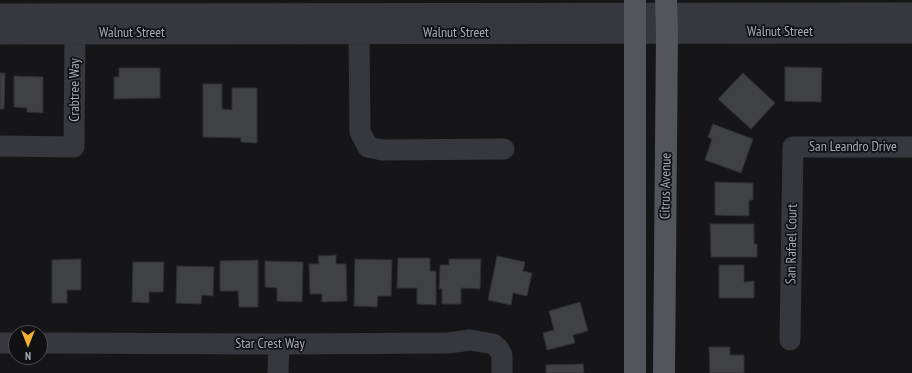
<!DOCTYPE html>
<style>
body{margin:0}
#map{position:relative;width:912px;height:373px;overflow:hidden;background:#161618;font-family:"PT Sans Narrow",sans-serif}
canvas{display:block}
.north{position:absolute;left:8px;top:325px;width:40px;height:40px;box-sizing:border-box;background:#111113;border:1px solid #4d4f55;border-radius:50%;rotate:180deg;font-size:11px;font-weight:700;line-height:16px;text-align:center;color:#a8adb8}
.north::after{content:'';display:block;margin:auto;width:14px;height:18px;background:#f2b134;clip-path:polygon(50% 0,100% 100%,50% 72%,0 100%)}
</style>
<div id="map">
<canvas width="912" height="373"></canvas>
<div class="north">N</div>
</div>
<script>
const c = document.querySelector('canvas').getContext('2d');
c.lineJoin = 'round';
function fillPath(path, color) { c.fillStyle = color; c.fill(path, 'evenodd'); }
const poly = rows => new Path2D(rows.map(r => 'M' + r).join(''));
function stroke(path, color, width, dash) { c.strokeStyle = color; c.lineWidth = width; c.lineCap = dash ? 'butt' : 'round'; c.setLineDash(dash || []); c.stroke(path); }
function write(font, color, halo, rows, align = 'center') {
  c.font = font + ' "PT Sans Narrow",sans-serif'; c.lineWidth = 3.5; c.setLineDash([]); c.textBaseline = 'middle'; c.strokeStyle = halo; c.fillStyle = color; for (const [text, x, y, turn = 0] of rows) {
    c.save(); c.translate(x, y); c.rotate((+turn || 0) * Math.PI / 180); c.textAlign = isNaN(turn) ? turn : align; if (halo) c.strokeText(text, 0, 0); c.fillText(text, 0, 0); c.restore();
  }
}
const building = poly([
 [785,67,822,68,821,102,785,101,785,67],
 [119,68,160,68,160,98,114,99,114,77,119,77,119,68],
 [0,73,5,73,4,109,0,109,0,73],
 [743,73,775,103,751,129,718,99,743,73],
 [14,76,43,77,43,113,27,112,27,108,14,107,14,76],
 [203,84,222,84,222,109,232,110,232,88,257,88,257,143,241,142,241,138,203,137,203,84],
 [713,124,753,139,741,173,705,160,712,139,708,137,713,124],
 [715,182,753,183,753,200,749,200,749,216,715,215,715,182],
 [710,224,754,224,754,244,757,244,757,257,711,257,710,224],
 [336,255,336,264,346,264,347,301,322,302,322,294,310,294,309,264,319,264,318,256,336,255],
 [497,256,525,262,523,271,532,273,527,296,513,293,511,305,488,300,497,256],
 [398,258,430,258,430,271,436,271,436,305,417,304,417,288,397,288,398,258],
 [81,259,81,290,67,290,67,303,52,303,52,260,81,259],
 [355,259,392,260,391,296,378,296,377,307,354,306,355,259],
 [449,259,481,259,480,289,461,288,461,304,442,304,442,289,439,289,440,265,449,265,449,259],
 [258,260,258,307,239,307,238,291,220,291,220,261,258,260],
 [265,261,303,262,302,302,277,301,277,288,265,287,265,261],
 [133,262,164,262,163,292,149,292,149,303,132,302,133,262],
 [719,265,744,265,744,282,754,281,754,298,719,298,719,265],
 [177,266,214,267,213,296,202,295,201,304,176,303,177,266],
 [580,302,588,331,573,335,575,343,547,350,543,333,554,330,549,311,580,302],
 [709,347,730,347,730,355,744,355,744,373,710,373,709,347],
 [583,364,584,373,546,373,546,365,583,364]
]);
fillPath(building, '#404145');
stroke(building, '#303034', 1);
stroke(poly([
 [0,14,912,13],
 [359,33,360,132,368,147,382,150,504,149],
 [0,34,912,33],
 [0,146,74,147,75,34],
 [790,340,793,147,912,147],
 [0,343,16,343],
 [40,343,279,344,448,343,470,340,493,344,498,348,502,355,502,373],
 [278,373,279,344]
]), '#37383d', 21);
stroke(poly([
 [635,0,635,373],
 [664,373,667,33,666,0]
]), '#53555c', 22);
write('14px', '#a8adb8', '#111113', [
 ["Walnut Street",780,32],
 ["Walnut Street",132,33],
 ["Walnut Street",456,33],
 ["Crabtree Way",75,90,-90],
 ["San Leandro Drive",853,147],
 ["Citrus Avenue",666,186,-89],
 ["San Rafael Court",792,244,-89],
 ["Star Crest Way",270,344]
]);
</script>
